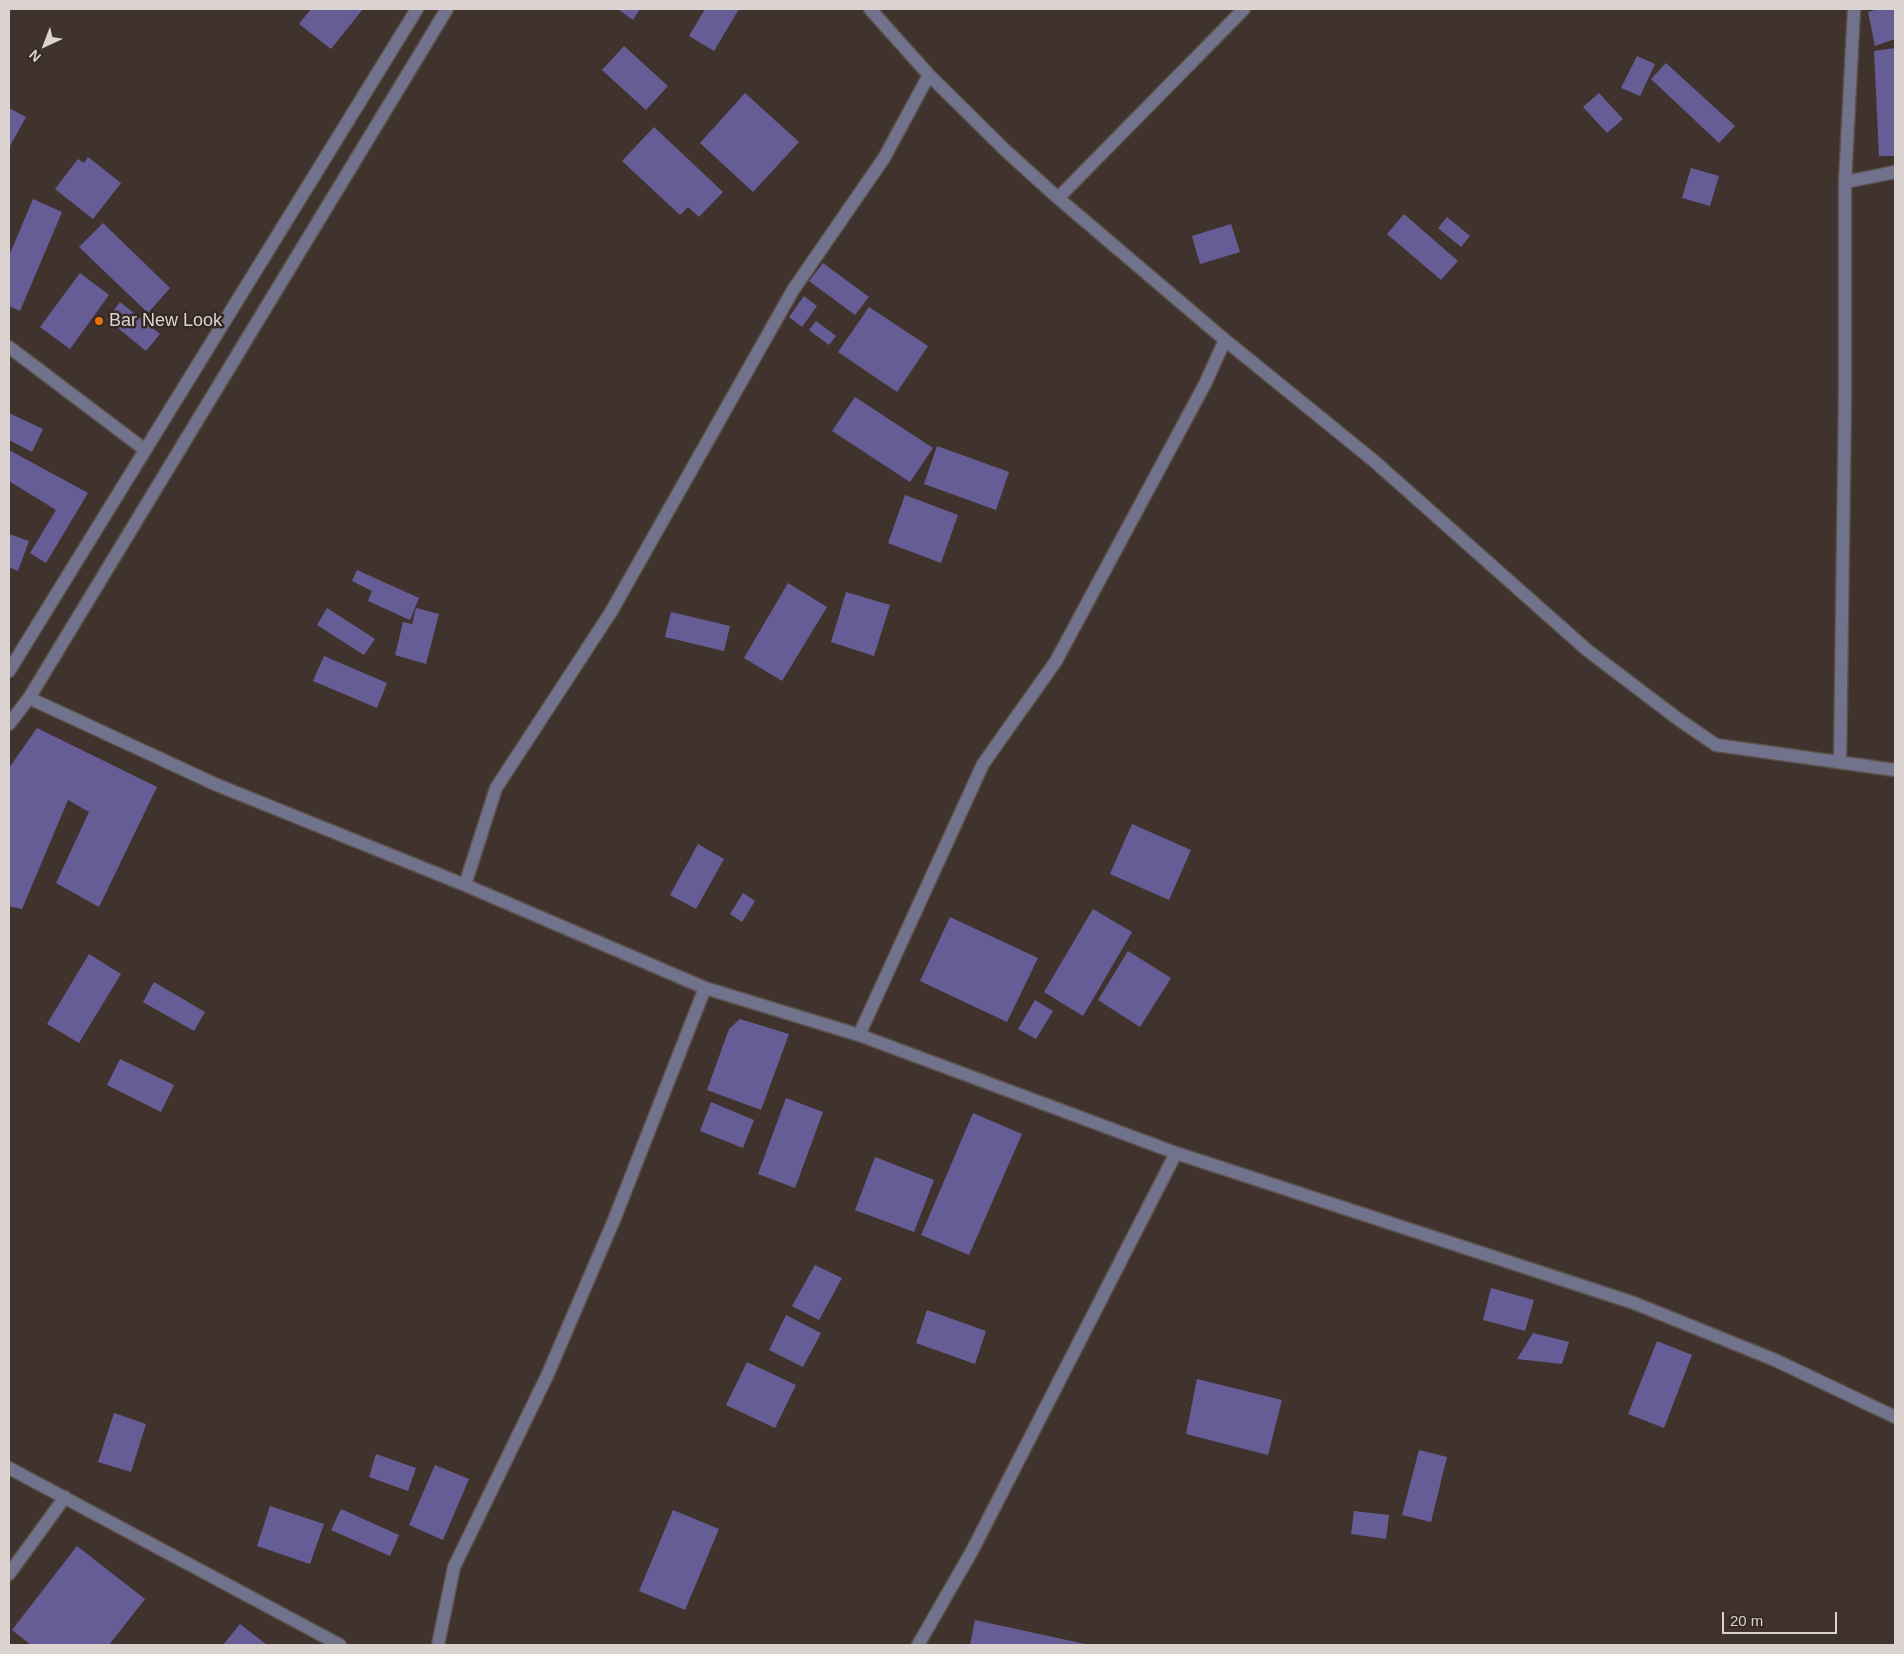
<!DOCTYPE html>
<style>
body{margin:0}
#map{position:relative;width:1904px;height:1654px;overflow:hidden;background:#40332e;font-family:Arial,sans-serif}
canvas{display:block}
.frame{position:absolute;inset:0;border:10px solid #dbd3d0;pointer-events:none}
.north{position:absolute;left:20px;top:20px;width:50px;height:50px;-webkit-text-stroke:4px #362924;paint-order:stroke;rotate:223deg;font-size:14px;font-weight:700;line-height:20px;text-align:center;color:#dbd3d0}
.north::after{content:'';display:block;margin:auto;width:18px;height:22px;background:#dbd3d0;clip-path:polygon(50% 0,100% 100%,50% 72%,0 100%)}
.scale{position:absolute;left:1722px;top:1612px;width:115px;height:22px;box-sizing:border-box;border:2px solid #dbd3d0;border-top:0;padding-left:6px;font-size:15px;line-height:18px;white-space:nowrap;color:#dbd3d0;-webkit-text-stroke:4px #362924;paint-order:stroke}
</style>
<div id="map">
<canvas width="1904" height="1654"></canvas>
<div class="frame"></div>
<div class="north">N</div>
<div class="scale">20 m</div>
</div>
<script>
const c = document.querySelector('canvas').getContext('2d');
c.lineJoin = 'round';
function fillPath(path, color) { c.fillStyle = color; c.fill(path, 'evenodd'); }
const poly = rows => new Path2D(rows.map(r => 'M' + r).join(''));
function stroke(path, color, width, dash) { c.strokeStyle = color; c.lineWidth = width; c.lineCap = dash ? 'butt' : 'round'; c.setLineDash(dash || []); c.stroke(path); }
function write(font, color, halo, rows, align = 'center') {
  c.font = font + ' Arial,sans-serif'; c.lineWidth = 5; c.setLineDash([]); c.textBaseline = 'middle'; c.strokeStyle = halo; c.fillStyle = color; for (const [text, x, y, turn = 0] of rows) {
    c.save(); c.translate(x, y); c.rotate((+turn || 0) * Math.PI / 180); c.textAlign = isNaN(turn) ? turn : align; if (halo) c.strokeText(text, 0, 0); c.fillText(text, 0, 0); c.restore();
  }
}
fillPath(poly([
 [311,9,363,9,331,49,299,24],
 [618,9,640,9,633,20],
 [705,9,739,9,714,51,689,36],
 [1878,9,1895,9,1895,39,1875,46,1868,12],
 [624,46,668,86,646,110,602,70],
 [1895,48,1895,156,1879,156,1874,51],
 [1637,56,1655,64,1640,96,1621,88],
 [1666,63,1735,126,1719,143,1651,79],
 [745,93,799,142,753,192,700,143],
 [1599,93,1623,119,1607,133,1583,107],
 [9,108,26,117,9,148],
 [654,127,723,192,699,217,688,207,680,215,622,161],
 [88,157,121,183,93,219,55,189,78,159,84,163],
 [1691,168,1719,176,1710,206,1682,198],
 [33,199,62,212,20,311,9,306,9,256],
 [1404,214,1458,261,1441,280,1387,234],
 [1447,217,1470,236,1461,247,1438,228],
 [103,223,170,288,148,313,79,247],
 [1231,224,1240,252,1200,264,1192,236],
 [823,263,869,297,855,315,809,281],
 [80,273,109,295,70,349,40,327],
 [804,296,817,306,802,327,789,317],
 [120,302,160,334,146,351,107,319],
 [869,307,928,346,897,392,838,352],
 [816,321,836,336,829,345,809,330],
 [855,397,933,448,910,482,832,431],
 [9,413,43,429,32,452,9,440],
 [937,446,1009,472,996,510,924,484],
 [9,450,88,493,46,563,30,553,56,510,9,481],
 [905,495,958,515,941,563,888,543],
 [9,534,29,541,18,571,9,567],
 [357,570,419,598,410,620,368,601,372,591,352,581],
 [788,583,827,607,782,681,744,658],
 [846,592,890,605,874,656,831,642],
 [327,608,375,639,364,655,317,625],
 [416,608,439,614,426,664,395,655,403,622,412,624],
 [671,612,730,626,724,651,665,637],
 [324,656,387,683,377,708,313,681],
 [37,728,157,787,99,907,56,883,89,812,68,800,22,909,9,906,9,768],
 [1132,824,1191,850,1169,900,1110,874],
 [698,844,724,859,696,909,670,895],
 [743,893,755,901,742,922,730,914],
 [1093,909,1132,932,1083,1016,1044,992],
 [950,917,1038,958,1007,1022,920,981],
 [1128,951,1171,978,1140,1027,1098,1000],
 [89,954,121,974,79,1043,47,1024],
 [154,982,205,1012,194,1031,143,1002],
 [1035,1000,1053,1011,1036,1039,1018,1029],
 [740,1019,789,1034,761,1110,707,1090,729,1029],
 [120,1059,174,1085,161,1112,107,1085],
 [786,1098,823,1112,795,1188,758,1174],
 [711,1102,754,1120,743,1148,700,1131],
 [973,1113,1022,1134,969,1255,921,1235],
 [875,1157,934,1180,914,1232,855,1210],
 [815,1265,842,1278,819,1320,792,1306],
 [1491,1288,1534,1300,1525,1331,1483,1320],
 [927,1310,986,1331,975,1364,916,1343],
 [786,1315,821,1333,803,1367,769,1350],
 [1533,1333,1569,1342,1562,1364,1517,1359],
 [1657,1341,1692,1355,1664,1428,1628,1414],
 [747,1362,796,1385,775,1428,726,1405],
 [1197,1379,1282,1400,1268,1455,1186,1434],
 [114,1413,146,1424,131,1472,98,1462],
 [1419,1450,1447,1457,1431,1522,1402,1515],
 [376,1454,416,1468,408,1491,369,1477],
 [435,1465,469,1479,443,1540,409,1525],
 [270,1506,324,1524,310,1564,257,1546],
 [341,1509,399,1535,390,1556,331,1530],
 [673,1510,719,1529,685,1610,639,1591],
 [1354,1511,1389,1515,1386,1539,1351,1534],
 [77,1546,145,1599,109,1645,31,1645,12,1630],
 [975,1620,1085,1644,1085,1645,970,1645],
 [240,1624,267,1645,223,1645]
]), '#675d96');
const minor = poly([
 [870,9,929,75,1005,150,1058,198,1225,340,1374,461,1587,650,1678,719,1716,745,1895,770],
 [1845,182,1895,172],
 [1058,198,1244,9],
 [9,347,144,449],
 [9,671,417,9],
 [29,698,217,785,465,885,705,988,859,1035,1176,1153,1634,1303,1775,1360,1895,1417],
 [9,724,29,698,447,9],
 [1840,762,1845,396,1845,182,1854,9],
 [465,885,496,788,611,612,793,290,884,158,929,75],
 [859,1035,983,764,1056,661,1205,384,1225,340],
 [9,1468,340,1645],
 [9,1574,65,1497],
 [438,1645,454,1567,547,1376,614,1220,705,988],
 [918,1645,972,1551,1176,1153]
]);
stroke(minor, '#5c504b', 15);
stroke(minor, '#71738d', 12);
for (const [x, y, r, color] of [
 [99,321,5,"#e8710a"]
]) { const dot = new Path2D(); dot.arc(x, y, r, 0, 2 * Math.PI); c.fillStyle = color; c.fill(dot); stroke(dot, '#362924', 2); }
write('18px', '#dbd3d0', '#362924', [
 ["Bar New Look",109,321]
], 'left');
</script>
